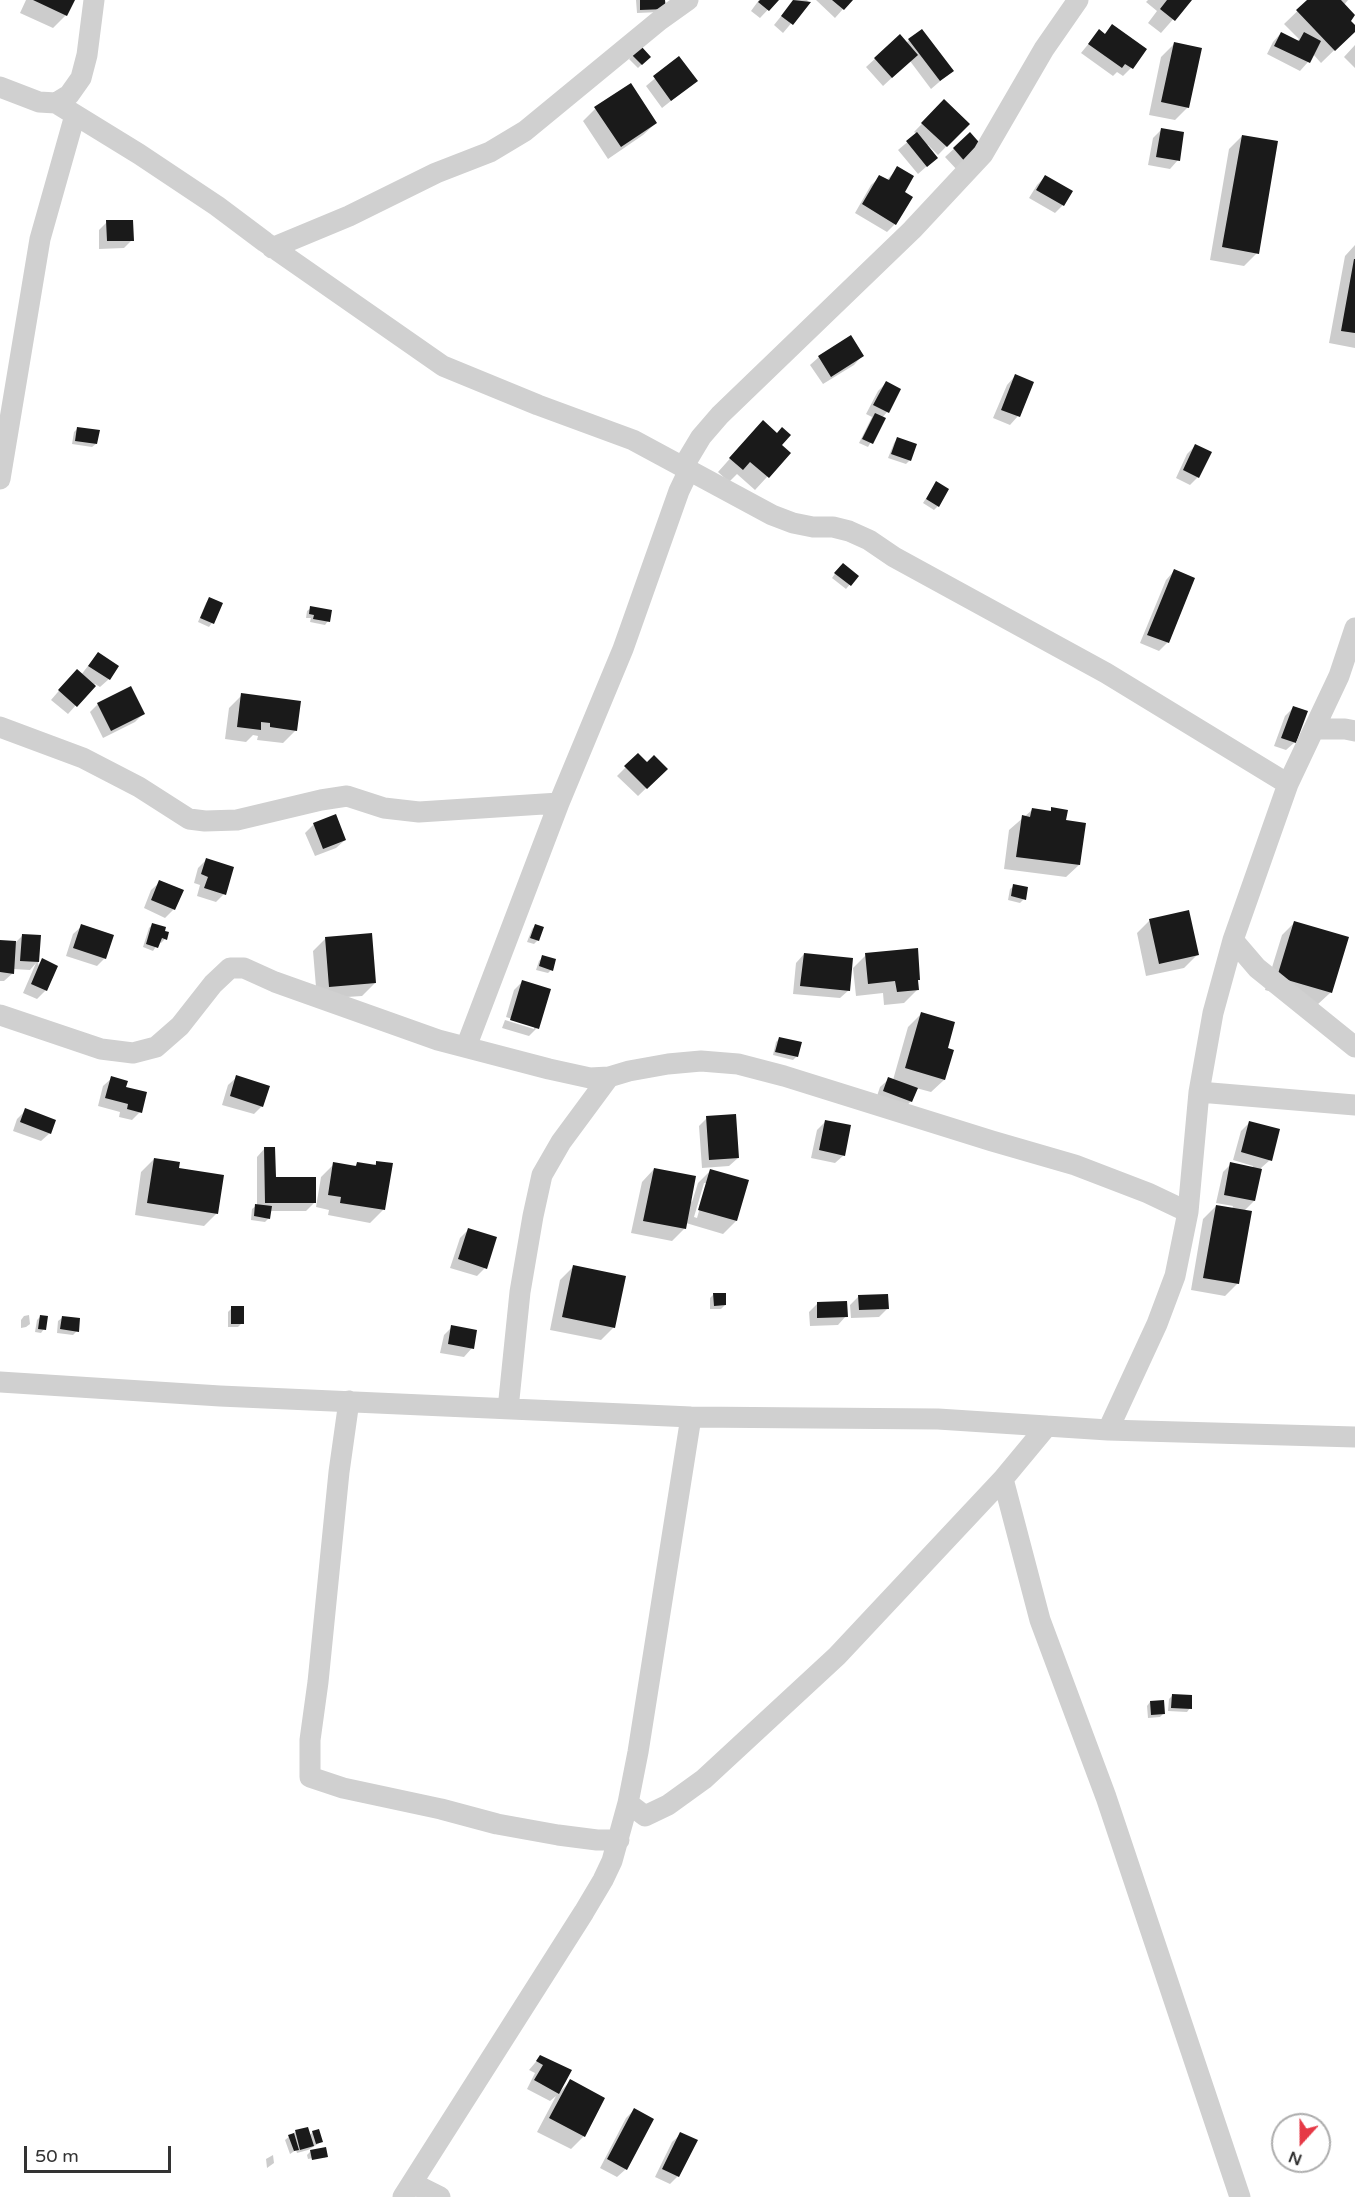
<!DOCTYPE html>
<style>
body{margin:0}
#map{position:relative;width:1355px;height:2197px;overflow:hidden;background:#fff;font-family:"Varela Round",sans-serif}
canvas{display:block}
.north{position:absolute;left:1271px;top:2113px;width:60px;height:60px;box-sizing:border-box;background:#fff;border:2px solid #adadad;border-radius:50%;rotate:201deg;font-size:16px;font-weight:700;line-height:24px;text-align:center;color:#333}
.north::after{content:'';display:block;margin:auto;width:21px;height:27px;background:#e63946;clip-path:polygon(50% 0,100% 100%,50% 72%,0 100%)}
.scale{position:absolute;left:24px;top:2146px;width:147px;height:27px;box-sizing:border-box;border:3px solid #333;border-top:0;padding-left:8px;font-size:18px;line-height:21px;white-space:nowrap;color:#333;-webkit-text-stroke:4px #fff;paint-order:stroke}
</style>
<div id="map">
<canvas width="1355" height="2197"></canvas>
<div class="north">N</div>
<div class="scale">50 m</div>
</div>
<script>
const c = document.querySelector('canvas').getContext('2d');
c.lineJoin = 'round';
function fillPath(path, color) { c.fillStyle = color; c.fill(path, 'evenodd'); }
const poly = rows => new Path2D(rows.map(r => 'M' + r).join(''));
function stroke(path, color, width, dash) { c.strokeStyle = color; c.lineWidth = width; c.lineCap = dash ? 'butt' : 'round'; c.setLineDash(dash || []); c.stroke(path); }
fillPath(poly([
 [26,0,73,0,66,15,53,28,20,13],
 [636,0,664,0,660,12,637,13],
 [759,0,777,0,760,18,751,11],
 [794,0,807,0,809,2,783,33,774,25],
 [816,0,851,0,835,18],
 [1148,0,1190,0,1161,33,1148,23,1157,11,1146,2],
 [1309,0,1348,0,1344,5,1349,21,1355,27,1355,30,1321,63,1313,54,1308,62,1300,71,1267,54,1273,42,1281,33,1297,41,1299,39,1284,24],
 [1112,26,1131,68,1123,76,1117,72,1113,76,1081,53,1099,31,1104,35],
 [900,36,906,43,909,40,952,71,931,89,910,61,883,86,866,67],
 [1174,44,1188,107,1175,120,1149,115,1161,57],
 [1355,45,1355,68,1344,57],
 [641,48,649,57,638,68,629,59],
 [679,58,696,81,662,108,646,86],
 [944,101,968,124,938,155,928,145,926,146,936,158,918,174,898,150,917,134,914,132],
 [595,109,656,123,643,135,608,159,583,121],
 [1161,130,1178,160,1170,169,1148,165,1153,138],
 [970,134,982,148,958,171,945,157],
 [1242,136,1257,253,1244,266,1210,260,1229,149],
 [898,168,903,192,895,224,887,232,855,213,871,185,880,177,886,181],
 [1045,177,1063,205,1055,213,1029,198,1037,185],
 [107,222,132,240,124,248,99,249,99,230],
 [1355,245,1355,348,1329,343,1345,256],
 [862,356,854,365,823,384,810,365,819,357],
 [1015,376,1018,416,1010,425,993,418,1007,385],
 [886,383,899,390,887,412,882,418,884,419,868,447,859,443,872,417,866,414,878,391],
 [77,429,96,444,92,447,72,444,74,432],
 [751,435,780,445,789,453,755,490,737,474,729,482,718,472],
 [897,439,910,460,906,464,888,458,894,443],
 [1195,446,1198,477,1190,485,1176,478,1187,454],
 [936,483,938,506,934,510,923,503],
 [839,568,857,576,846,589,832,578],
 [1174,571,1193,579,1167,643,1159,651,1140,643,1166,580],
 [209,599,212,623,209,627,198,622,206,603],
 [311,608,328,621,325,625,310,622,311,618,306,618,307,611],
 [98,653,109,679,100,687,95,684,68,714,51,700,69,679,81,675],
 [242,695,296,730,283,743,257,740,258,736,253,735,246,742,225,739,229,708],
 [98,704,143,714,135,722,103,738,90,712],
 [1293,708,1295,742,1286,750,1274,746,1285,716],
 [638,755,647,764,666,769,638,796,617,776],
 [1052,809,1065,822,1079,865,1066,877,1004,869,1009,830,1032,810,1049,812],
 [314,824,345,840,336,848,315,856,305,833],
 [207,859,224,894,216,902,197,896,200,885,194,883,198,868],
 [160,882,174,909,165,918,144,908,151,890],
 [1014,886,1024,899,1020,903,1008,900,1010,889],
 [1150,920,1197,955,1184,968,1146,976,1137,933],
 [1295,922,1347,938,1330,993,1317,1005,1265,990,1282,935],
 [153,924,163,932,165,939,161,943,159,942,153,951,143,947,149,928],
 [536,925,538,940,534,944,527,942,532,929],
 [82,926,105,958,97,966,66,956,73,934],
 [22,936,40,937,38,965,43,960,46,990,37,999,23,993,36,963,30,970,13,969,13,973,4,981,0,981,0,942,15,943],
 [326,938,375,983,362,996,317,999,313,951],
 [804,954,849,990,840,998,793,994,796,963],
 [866,955,919,979,917,982,917,990,904,1003,884,1005,883,993,856,996,853,968],
 [543,957,551,970,548,973,536,970,539,961],
 [522,982,537,1028,529,1036,502,1028,505,1020,534,1029,534,1026,506,1017,514,990],
 [921,1014,946,1049,944,1080,931,1092,916,1088,911,1101,903,1110,876,1099,880,1087,889,1079,893,1080,908,1027],
 [780,1038,797,1056,793,1060,773,1055,776,1042],
 [237,1077,262,1106,254,1114,222,1105,228,1085],
 [112,1078,125,1088,140,1112,132,1120,119,1117,120,1112,98,1106,103,1086],
 [26,1110,50,1133,41,1141,13,1131,17,1119],
 [707,1118,738,1158,729,1166,702,1168,699,1126],
 [825,1122,844,1155,835,1163,811,1158,817,1130],
 [1250,1122,1270,1160,1261,1168,1254,1201,1244,1211,1238,1283,1225,1296,1191,1290,1203,1219,1216,1206,1232,1209,1233,1206,1216,1203,1223,1172,1231,1164,1252,1168,1253,1166,1233,1160,1241,1131],
 [265,1148,274,1179,315,1202,306,1211,270,1211,269,1218,265,1222,251,1220,252,1209,257,1205,257,1157],
 [154,1159,178,1169,217,1213,204,1226,135,1215,141,1172],
 [377,1162,383,1210,370,1223,328,1215,329,1210,316,1207,321,1177,334,1164,354,1167,357,1164,373,1166],
 [654,1169,692,1202,698,1183,711,1170,747,1181,736,1221,723,1234,686,1223,685,1228,672,1241,631,1233,642,1182],
 [704,1183,707,1183,697,1218,694,1217],
 [468,1230,485,1268,477,1276,450,1268,460,1238],
 [573,1267,614,1327,601,1340,550,1330,560,1280],
 [714,1294,725,1305,721,1309,710,1309,710,1298],
 [859,1296,887,1309,879,1317,851,1318,850,1305],
 [818,1303,846,1316,838,1325,810,1326,809,1312],
 [232,1308,242,1323,238,1327,228,1327,228,1312],
 [29,1315,30,1324,26,1327,21,1328,21,1320,24,1316],
 [41,1316,44,1329,41,1333,35,1332,37,1320],
 [62,1318,77,1331,73,1335,57,1333,58,1321],
 [452,1327,472,1348,464,1357,440,1353,444,1335],
 [1173,1695,1190,1708,1187,1712,1168,1711,1169,1699],
 [1150,1702,1164,1713,1160,1717,1148,1718,1147,1706],
 [540,2057,560,2092,570,2081,584,2136,571,2149,537,2132,556,2096,550,2101,527,2089,535,2073,529,2070],
 [634,2110,626,2169,617,2177,600,2168,626,2118],
 [295,2132,309,2136,313,2132,321,2142,308,2150,297,2153,296,2150,290,2154,285,2140],
 [681,2134,678,2176,670,2184,655,2177,672,2142],
 [311,2151,327,2156,324,2158,324,2156,308,2159,307,2155],
 [273,2155,274,2163,267,2168,266,2159]
]), '#0003');
fillPath(poly([
 [33,0,75,0,67,16],
 [640,0,665,0,666,9,640,10],
 [760,0,779,0,769,11,758,2],
 [793,0,811,2,793,25,781,16],
 [832,0,853,0,844,10],
 [1167,0,1192,0,1175,21,1160,9],
 [1307,0,1341,0,1355,15,1351,21,1355,25,1355,32,1335,51,1296,10],
 [1112,24,1147,49,1133,69,1125,64,1122,68,1088,44,1099,29,1105,34],
 [922,29,954,71,940,81,908,39],
 [1281,32,1299,41,1304,32,1321,41,1310,63,1274,46],
 [900,34,918,55,892,78,874,58],
 [1174,42,1202,48,1189,108,1161,102],
 [641,46,651,57,642,65,632,55],
 [679,56,698,81,671,101,653,76],
 [631,83,657,123,621,147,594,107],
 [944,99,970,124,947,147,921,123],
 [1161,128,1184,132,1180,161,1156,157],
 [917,132,938,158,927,167,906,141],
 [970,132,984,148,967,164,953,148],
 [1242,135,1278,141,1259,254,1222,247],
 [897,166,914,176,905,192,913,197,896,225,862,204,879,175,889,180],
 [1045,175,1073,191,1064,206,1036,190],
 [106,220,133,220,134,241,107,241],
 [1354,259,1355,259,1355,333,1341,331],
 [851,335,864,356,831,377,818,356],
 [1015,374,1034,382,1020,417,1001,410],
 [886,381,901,389,889,413,873,405],
 [875,413,886,418,873,444,862,439],
 [763,420,777,433,782,427,791,435,782,445,791,453,769,478,750,462,743,470,729,458],
 [77,427,100,430,97,444,75,441],
 [897,437,917,444,911,461,891,454],
 [1195,444,1212,452,1199,478,1183,470],
 [936,481,949,489,939,507,926,499],
 [843,563,859,576,851,586,834,573],
 [1174,569,1195,578,1169,643,1147,635],
 [209,597,223,603,214,624,200,618],
 [310,606,332,610,330,622,313,619,314,615,309,614],
 [98,652,119,666,110,680,88,666],
 [77,669,96,686,77,707,58,690],
 [131,686,145,714,111,731,97,703],
 [241,693,301,701,297,731,270,727,270,723,261,722,261,730,237,727],
 [1293,706,1308,711,1296,743,1281,738],
 [638,753,647,762,654,755,668,769,647,789,624,766],
 [1051,807,1068,810,1066,820,1086,823,1080,865,1016,857,1022,815,1030,817,1032,808,1051,811],
 [336,814,346,840,323,849,313,823],
 [206,858,234,867,226,895,204,888,208,877,201,874],
 [159,880,184,890,175,910,151,900],
 [1013,884,1028,887,1026,900,1011,896],
 [1189,910,1199,955,1159,964,1149,919],
 [1294,921,1349,937,1332,993,1277,977],
 [152,923,166,927,165,931,169,932,167,940,162,938,158,948,146,944],
 [81,924,114,935,106,959,73,948],
 [535,924,544,927,539,941,530,938],
 [372,933,376,983,329,987,325,937],
 [22,934,41,935,39,962,20,961],
 [0,940,16,941,14,974,0,972],
 [918,948,920,980,918,980,919,990,897,992,895,981,868,984,865,953],
 [804,953,853,958,850,991,800,986],
 [542,955,556,959,553,971,539,966],
 [42,958,58,966,47,991,31,984],
 [522,980,551,989,539,1029,510,1020],
 [921,1012,955,1022,948,1048,954,1050,945,1080,905,1068],
 [779,1037,802,1042,798,1057,775,1052],
 [236,1075,270,1086,263,1107,230,1096],
 [111,1076,128,1081,126,1087,147,1092,142,1113,127,1109,128,1104,105,1098],
 [888,1077,918,1088,912,1102,883,1091],
 [25,1108,56,1120,51,1134,20,1122],
 [736,1114,739,1158,709,1160,706,1116],
 [825,1120,851,1125,845,1156,819,1150],
 [1249,1121,1280,1129,1272,1161,1241,1152],
 [264,1147,275,1147,276,1177,316,1177,316,1203,265,1203],
 [154,1158,180,1162,179,1168,224,1175,218,1214,147,1203],
 [376,1161,393,1163,385,1210,340,1203,341,1197,328,1195,333,1162,356,1166,357,1162,376,1165],
 [1230,1162,1262,1169,1255,1201,1224,1195],
 [654,1168,696,1176,686,1229,643,1221],
 [710,1169,749,1180,737,1221,698,1210],
 [255,1204,272,1206,270,1219,254,1216],
 [1216,1205,1252,1211,1239,1284,1203,1278],
 [468,1228,497,1237,487,1269,458,1259],
 [573,1265,626,1276,615,1328,562,1317],
 [713,1293,726,1293,726,1305,714,1306],
 [888,1294,889,1309,859,1310,858,1295],
 [847,1301,848,1317,817,1318,817,1302],
 [231,1306,244,1306,244,1324,231,1324],
 [40,1315,48,1316,46,1330,38,1329],
 [62,1316,80,1318,79,1332,60,1329],
 [451,1325,477,1330,474,1349,448,1344],
 [1172,1694,1192,1695,1192,1709,1171,1708],
 [1164,1700,1165,1714,1151,1715,1150,1701],
 [540,2055,572,2070,559,2094,534,2080,543,2065,536,2061],
 [570,2079,605,2098,585,2137,549,2118],
 [634,2108,654,2119,627,2170,607,2159],
 [308,2127,314,2146,300,2150,295,2130],
 [319,2129,323,2142,316,2144,312,2131],
 [680,2132,698,2140,679,2177,662,2169],
 [294,2133,299,2150,294,2151,288,2135],
 [326,2147,328,2157,312,2160,310,2150]
]), '#1a1a1a');
stroke(poly([
 [0,87,39,102,56,103,69,95,81,78,87,55,94,0],
 [56,103,139,154,217,206,265,242,443,366,538,405,633,440,772,515,793,523,813,527,833,527,849,531,869,540,894,557,1106,673,1288,784],
 [272,248,349,216,436,173,490,152,525,131,660,20,688,0],
 [683,467,701,437,720,415,912,230,983,154,1044,49,1078,0],
 [0,479,40,239,75,115],
 [0,727,83,758,139,787,189,819,205,821,237,820,321,800,347,796,384,808,419,812,559,803],
 [1314,729,1345,729,1355,731],
 [1233,940,1257,968,1355,1047],
 [0,1015,101,1049,133,1053,156,1047,180,1026,213,984,230,968,244,968,275,982,438,1040,549,1069,590,1078,609,1077,629,1071,668,1064,701,1061,738,1064,784,1076,992,1141,1075,1165,1148,1193,1188,1212],
 [466,1047,559,803,623,649,679,491,689,470],
 [1199,1092,1355,1105],
 [0,1382,220,1396,691,1417,938,1419,1108,1430,1355,1437],
 [349,1401,339,1472,318,1682,310,1740,310,1777,343,1788,441,1809,497,1824,558,1835,597,1840,619,1840],
 [508,1409,520,1292,533,1216,542,1175,561,1142,609,1077],
 [1108,1430,1157,1324,1175,1276,1188,1212,1199,1092,1213,1013,1233,940,1288,784,1339,676,1355,628],
 [1003,1479,1040,1620,1106,1797,1240,2197],
 [628,1803,645,1816,668,1805,704,1779,837,1656,1003,1479,1047,1426],
 [412,2183,440,2197],
 [403,2197,584,1912,603,1880,612,1861,628,1803,638,1752,691,1417]
]), '#d0d0d0', 21);
</script>
